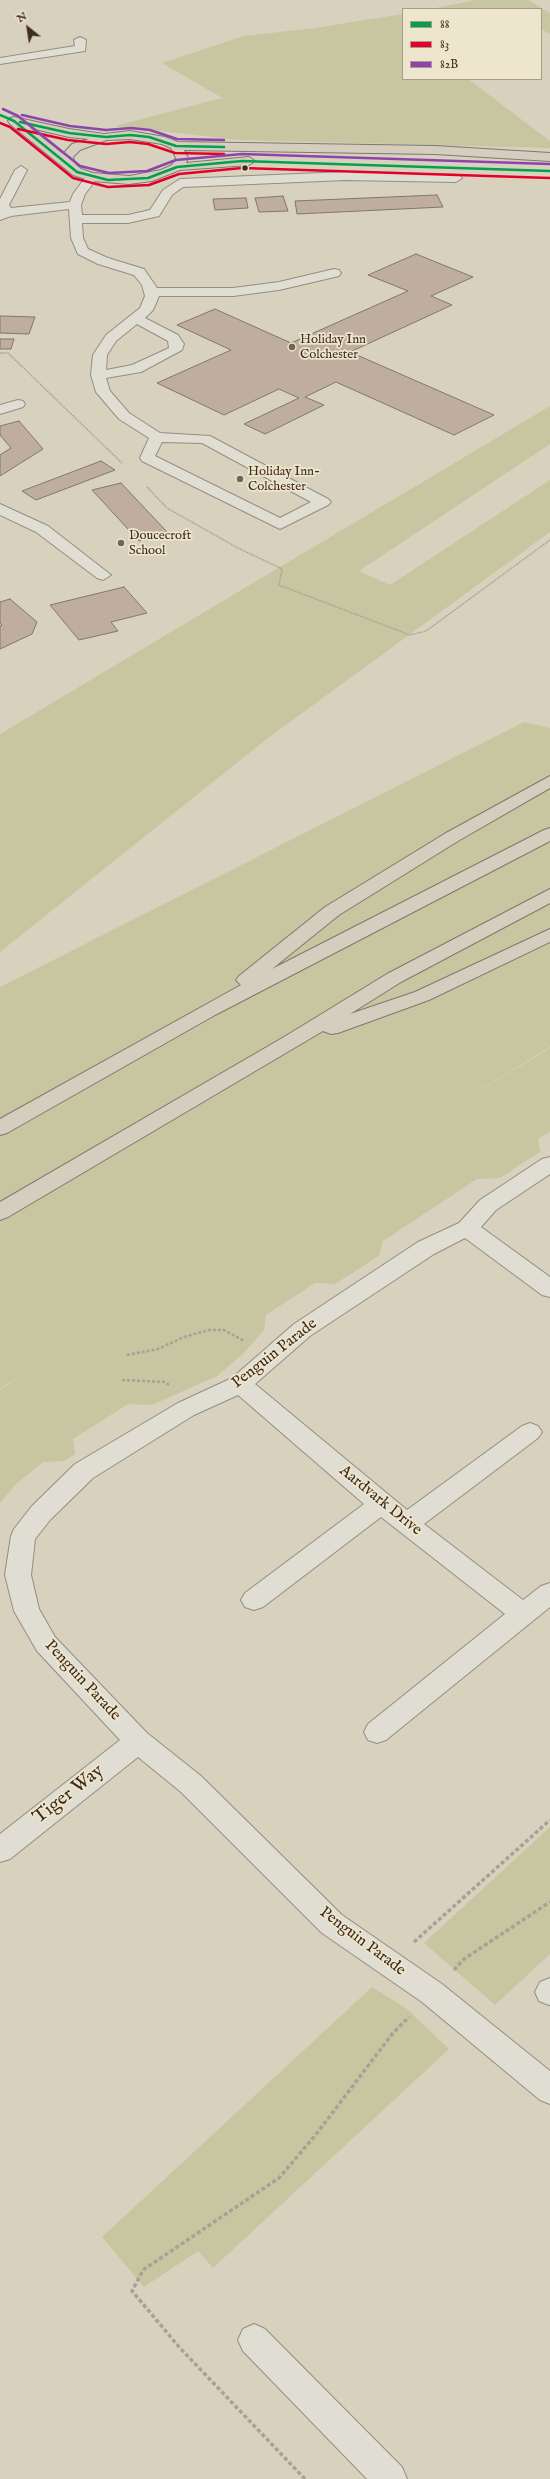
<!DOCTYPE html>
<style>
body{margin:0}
#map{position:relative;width:550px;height:2479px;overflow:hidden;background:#d8d1bd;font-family:"IM FELL English",serif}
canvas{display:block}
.legend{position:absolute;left:402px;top:8px;width:140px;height:72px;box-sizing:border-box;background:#ede5cc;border:1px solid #a89b88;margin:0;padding:5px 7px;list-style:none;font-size:12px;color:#402b21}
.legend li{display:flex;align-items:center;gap:8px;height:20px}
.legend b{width:20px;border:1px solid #a89b88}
.north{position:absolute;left:8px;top:8px;width:40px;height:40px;-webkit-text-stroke:3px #ede5cc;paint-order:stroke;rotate:330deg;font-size:11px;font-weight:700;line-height:16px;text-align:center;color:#402b21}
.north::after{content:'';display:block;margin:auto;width:14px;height:18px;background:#402b21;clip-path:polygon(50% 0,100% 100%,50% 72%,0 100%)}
</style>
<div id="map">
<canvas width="550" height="2479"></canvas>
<ul class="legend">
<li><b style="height:5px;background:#03a04f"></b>88</li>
<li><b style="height:5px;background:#e4002b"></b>83</li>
<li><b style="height:5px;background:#8e44ad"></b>82B</li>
</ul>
<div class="north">N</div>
</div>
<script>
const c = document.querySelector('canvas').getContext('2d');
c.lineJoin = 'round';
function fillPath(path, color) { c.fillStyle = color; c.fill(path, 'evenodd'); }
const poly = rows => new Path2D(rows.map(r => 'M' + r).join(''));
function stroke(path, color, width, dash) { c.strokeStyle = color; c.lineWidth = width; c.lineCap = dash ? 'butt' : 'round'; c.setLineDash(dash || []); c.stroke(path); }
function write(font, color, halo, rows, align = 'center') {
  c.font = font + ' "IM FELL English",serif'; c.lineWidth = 3.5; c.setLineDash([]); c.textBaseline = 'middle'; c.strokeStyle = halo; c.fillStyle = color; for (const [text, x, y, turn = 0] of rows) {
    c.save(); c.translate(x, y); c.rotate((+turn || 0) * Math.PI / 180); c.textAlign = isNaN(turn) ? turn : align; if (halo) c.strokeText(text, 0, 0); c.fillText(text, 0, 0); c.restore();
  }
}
fillPath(poly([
 [475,0,528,0,550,13,550,34,541,29,541,9,431,9],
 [403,14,403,79,468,79,550,141,550,148,239,140,115,126,222,98,162,63,244,36,315,28],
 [550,406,550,444,359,571,390,585,550,480,550,532,268,738,0,952,0,734],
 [524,722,550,728,550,1047,416,1129,550,1048,550,1132,538,1139,540,1152,500,1178,477,1179,383,1241,379,1256,335,1284,315,1283,266,1315,264,1330,243,1354,217,1376,152,1405,128,1404,73,1439,75,1454,64,1461,43,1462,16,1484,0,1503,0,1390,36,1366,0,1389,0,987],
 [550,1827,550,1954,495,2005,424,1943],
 [372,1987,407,2009,449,2049,213,2268,198,2251,144,2287,102,2237]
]), '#c8c6a0');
const building = poly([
 [437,195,443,207,297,214,295,201,437,195],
 [283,196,288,211,259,212,255,198,283,196],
 [246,198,248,208,215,210,213,199,246,198],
 [416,254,473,277,431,296,452,305,350,352,494,415,454,435,336,382,305,397,324,405,265,434,244,424,299,398,279,389,224,415,157,383,231,350,177,325,215,309,291,343,408,291,368,275,416,254],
 [0,316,35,317,29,334,0,333,0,316],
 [0,339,14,339,11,349,0,349,0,339],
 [19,421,43,449,0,476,0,455,11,448,0,435,0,426,19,421],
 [101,461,115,470,36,500,22,491,101,461],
 [121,483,169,534,139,541,92,490,121,483],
 [124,587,147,613,111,622,118,631,79,640,50,605,124,587],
 [10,599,37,622,32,634,0,649,0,626,2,625,0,623,0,602,10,599]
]);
fillPath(building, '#bfae9d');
stroke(building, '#7f786d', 1);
const minor = poly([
 [80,37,86,40,85,51,0,64,0,58,75,46,74,40,80,37],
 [21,166,27,170,9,205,11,208,70,202,73,194,88,174,96,174,98,177,85,194,81,205,82,215,128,215,150,210,163,190,180,179,345,172,460,175,462,178,456,182,345,180,183,187,172,195,159,216,128,223,82,223,83,238,88,249,108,258,144,269,157,288,233,288,279,282,334,269,339,270,341,273,339,276,279,290,233,296,159,296,153,310,145,318,178,335,184,344,182,350,141,372,106,378,110,391,129,413,160,433,210,436,328,499,331,502,328,505,280,529,142,461,140,458,149,438,119,419,96,392,91,375,93,355,106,335,140,308,145,296,142,285,134,275,98,264,78,254,71,238,69,209,11,216,0,220,0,199,15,170,21,166],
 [137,324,168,341,169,348,132,365,106,370,107,355,116,341,137,324],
 [162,442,202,443,311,502,280,518,155,456,162,442],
 [18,400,23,401,25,404,23,407,0,414,0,405,18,400],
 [0,504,48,526,111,575,103,580,97,578,36,532,0,515,0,504],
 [550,1157,550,1174,496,1210,481,1227,550,1277,550,1297,542,1295,465,1238,434,1254,310,1336,255,1384,407,1510,522,1426,530,1423,538,1426,542,1432,538,1438,424,1524,523,1600,541,1586,550,1583,550,1607,386,1740,377,1743,368,1740,364,1732,368,1724,505,1614,381,1517,263,1607,254,1610,245,1607,241,1600,245,1593,364,1504,238,1395,194,1415,93,1478,50,1520,35,1539,31,1575,39,1609,55,1637,147,1733,201,1776,342,1915,442,1984,550,2071,550,2104,540,2100,422,2002,322,1933,181,1792,138,1757,10,1859,0,1862,0,1834,120,1740,37,1651,14,1611,5,1575,11,1536,14,1529,32,1506,75,1464,178,1403,232,1378,294,1324,418,1242,459,1223,480,1200,542,1159,550,1157],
 [550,1978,550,2005,549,2005,539,2001,535,1992,540,1982,550,1978],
 [254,2324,265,2329,402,2467,407,2479,367,2479,243,2351,238,2340,243,2329,254,2324]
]);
const major = poly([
 [14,117,69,129,104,134,130,131,165,137,178,142,435,146,550,153,550,161,435,154,184,150,188,158,186,163,249,157,255,161,249,165,180,170,152,181,129,184,92,181,73,175,10,124,8,121,10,118,14,117],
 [30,128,69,137,89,139,72,144,63,154,30,128],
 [130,139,162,144,171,148,176,158,172,165,161,170,129,176,93,173,81,169,75,164,73,157,80,150,107,140,130,139]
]);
const highway = poly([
 [550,776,550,788,458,841,339,915,272,969,544,830,550,828,550,841,215,1015,7,1133,0,1135,0,1119,241,985,236,980,239,976,325,907,446,833,550,776],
 [550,889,550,903,401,982,350,1014,415,992,550,929,550,942,429,1000,338,1033,331,1034,323,1031,8,1217,0,1220,0,1202,284,1037,387,974,550,889]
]);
stroke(minor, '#948e82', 2);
stroke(major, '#7f786d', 2);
stroke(highway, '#7f786d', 2);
stroke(poly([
 [0,353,8,353,123,464],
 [147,487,167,508,236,547,282,569,279,585,410,635,426,631,550,540]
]), '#a7a198', 1.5, [1.5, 1]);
stroke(poly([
 [127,1355,158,1349,184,1337,209,1330,224,1330,244,1341],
 [122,1380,165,1382,169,1385]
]), '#a7a198', 2.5, [3, 2]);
stroke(poly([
 [414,1942,550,1820],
 [454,1970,464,1959,550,1902],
 [305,2479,180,2348,132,2291,143,2270,279,2178,314,2137,393,2033,409,2017]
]), '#a7a198', 3.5, [4, 2.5]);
fillPath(minor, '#e0ddd3');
fillPath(major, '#d5cebe');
fillPath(highway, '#d5cebe');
stroke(poly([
 [0,115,14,121,77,172,108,180,148,178,177,167,242,161,550,171],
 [20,122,69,133,106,137,130,135,149,137,176,146,224,147]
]), '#03a04f', 2.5);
stroke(poly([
 [0,123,10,127,73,178,108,187,149,185,179,174,242,168,550,178],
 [18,129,68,140,106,144,130,142,148,144,175,153,224,154]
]), '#e4002b', 2.5);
stroke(poly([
 [3,109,18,116,80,166,109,173,147,171,176,160,242,154,550,164],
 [22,115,70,126,106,130,131,128,150,130,177,139,224,140]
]), '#8e44ad', 2.5);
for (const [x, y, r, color] of [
 [245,168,3.5,"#402b21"],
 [292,347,4,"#756558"],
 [240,479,4,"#756558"],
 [121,543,4,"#756558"]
]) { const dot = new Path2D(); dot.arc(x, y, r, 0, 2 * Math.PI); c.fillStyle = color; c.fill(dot); stroke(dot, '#ede5cc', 1.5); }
write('13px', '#402b21', '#ede5cc', [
 ["Holiday Inn",300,340],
 ["Colchester",300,355],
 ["Holiday Inn-",248,472],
 ["Colchester",248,487],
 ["Doucecroft",129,536],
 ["School",129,551]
], 'left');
write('16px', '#402b21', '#ede5cc', [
 ["Penguin Parade",275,1354,-38],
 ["Aardvark Drive",380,1501,39],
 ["Penguin Parade",82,1681,47],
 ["Penguin Parade",362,1942,37]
]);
write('19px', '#402b21', '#ede5cc', [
 ["Tiger Way",69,1795,-38]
]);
</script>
